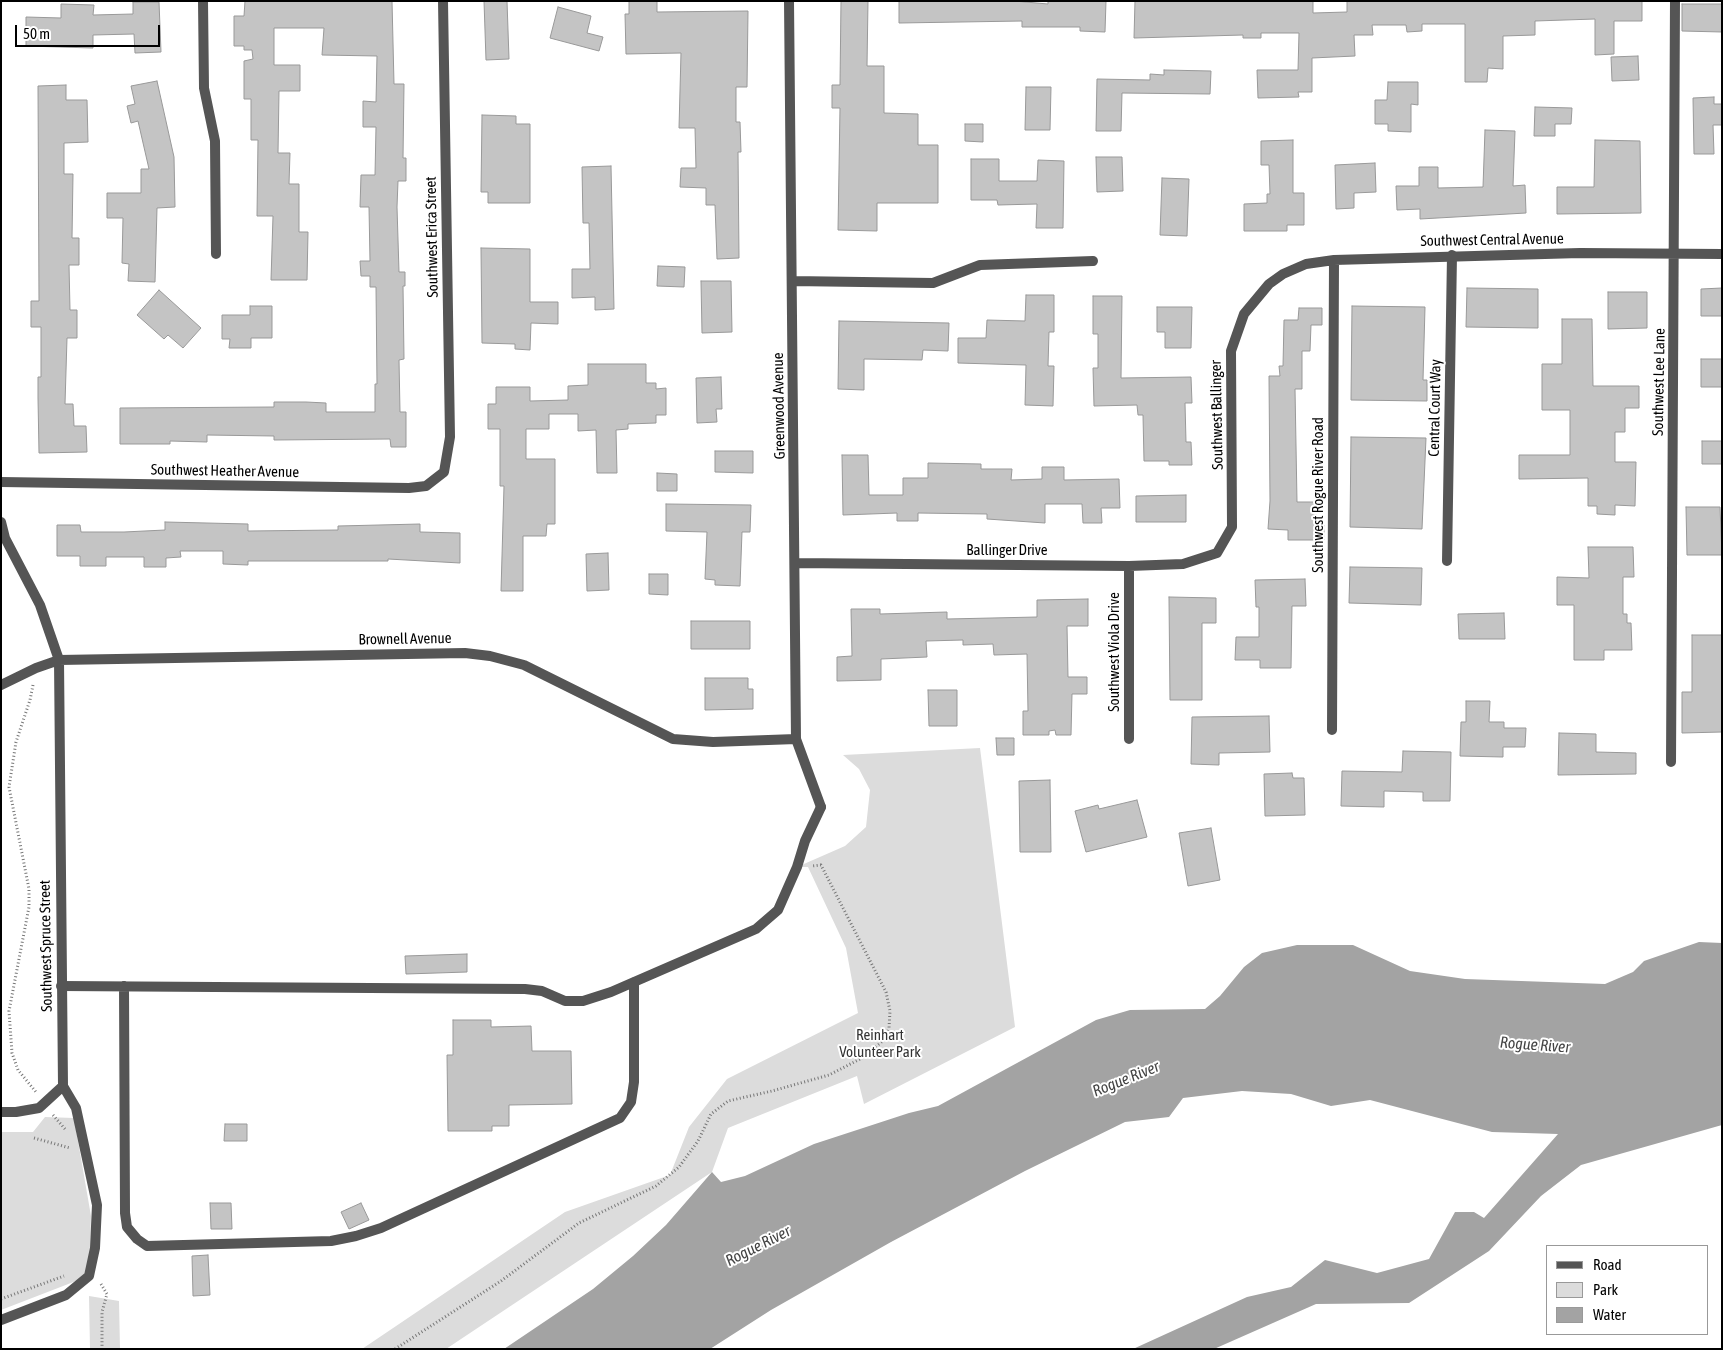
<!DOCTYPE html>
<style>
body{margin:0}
#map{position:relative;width:1723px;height:1350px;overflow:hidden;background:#fff;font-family:"Asap Condensed",sans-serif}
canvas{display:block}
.frame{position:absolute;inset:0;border:2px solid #000;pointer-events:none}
.legend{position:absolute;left:1546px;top:1245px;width:162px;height:90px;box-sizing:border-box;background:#fff;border:1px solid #999;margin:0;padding:6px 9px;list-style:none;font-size:15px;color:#000}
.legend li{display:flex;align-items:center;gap:10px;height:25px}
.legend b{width:25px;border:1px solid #999}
.scale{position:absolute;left:15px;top:25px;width:145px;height:22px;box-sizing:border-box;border:2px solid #000;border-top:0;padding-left:6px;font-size:15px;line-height:18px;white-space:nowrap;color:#000;-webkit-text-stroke:4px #fff;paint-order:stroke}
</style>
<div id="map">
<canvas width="1723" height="1350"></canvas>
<div class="frame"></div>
<ul class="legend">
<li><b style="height:6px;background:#555"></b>Road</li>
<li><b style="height:14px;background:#dcdcdc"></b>Park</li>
<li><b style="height:14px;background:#a3a3a3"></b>Water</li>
</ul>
<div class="scale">50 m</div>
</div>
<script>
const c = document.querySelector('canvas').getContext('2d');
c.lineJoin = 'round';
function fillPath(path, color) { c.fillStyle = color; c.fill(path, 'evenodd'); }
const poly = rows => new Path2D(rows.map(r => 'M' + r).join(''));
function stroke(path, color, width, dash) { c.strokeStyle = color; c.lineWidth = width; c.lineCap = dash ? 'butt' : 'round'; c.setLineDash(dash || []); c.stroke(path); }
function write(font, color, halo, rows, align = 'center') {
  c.font = font + ' "Asap Condensed",sans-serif'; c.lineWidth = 4; c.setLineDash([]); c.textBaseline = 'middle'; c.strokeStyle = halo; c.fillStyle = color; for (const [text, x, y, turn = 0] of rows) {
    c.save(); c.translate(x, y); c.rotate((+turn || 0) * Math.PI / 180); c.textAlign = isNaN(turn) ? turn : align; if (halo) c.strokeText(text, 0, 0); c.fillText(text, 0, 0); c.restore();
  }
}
fillPath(poly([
 [980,748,1015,1027,864,1104,857,1076,728,1128,712,1172,446,1349,362,1349,565,1212,670,1175,689,1127,727,1079,858,1013,846,948,808,867,797,867,845,846,866,827,870,790,859,769,843,755],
 [45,1117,74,1118,91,1216,89,1276,1,1310,1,1132,33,1132],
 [89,1296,119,1301,120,1349,90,1349]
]), '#dcdcdc');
fillPath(poly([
 [1699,942,1722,943,1722,1125,1581,1165,1541,1196,1489,1251,1409,1303,1316,1304,1214,1349,1133,1349,1247,1297,1291,1287,1325,1260,1377,1273,1429,1259,1455,1212,1474,1212,1484,1218,1558,1134,1492,1132,1370,1100,1331,1106,1291,1094,1242,1091,1183,1098,1169,1117,1125,1122,1025,1171,891,1242,771,1310,710,1349,504,1349,593,1289,633,1256,666,1225,712,1172,721,1182,745,1176,814,1144,909,1113,938,1106,1096,1020,1130,1010,1205,1009,1220,996,1244,967,1262,953,1297,945,1353,945,1410,971,1465,979,1605,984,1633,972,1644,961]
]), '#a3a3a3');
const building = poly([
 [245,1,392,1,394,84,404,84,403,158,406,158,406,181,398,181,397,207,399,272,405,272,405,286,403,286,404,359,399,360,400,412,406,412,406,447,391,447,390,439,274,440,274,436,207,435,207,442,170,441,170,444,120,444,120,408,274,407,274,402,306,402,326,403,326,412,375,412,375,384,377,384,376,287,370,287,370,276,361,276,360,261,370,261,369,207,360,207,361,175,375,175,376,127,363,127,363,101,376,102,377,56,322,55,324,28,274,28,274,65,300,65,300,91,279,91,278,153,290,153,289,184,299,184,299,232,308,232,307,280,271,280,273,216,257,216,258,140,251,140,251,99,244,99,244,61,253,59,252,50,244,50,244,46,234,46,234,16,244,16,245,1],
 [484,1,507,1,509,59,486,60,484,1],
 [629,1,657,1,657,12,748,11,747,87,736,87,736,122,740,122,741,152,738,152,739,258,717,259,715,205,706,205,706,188,680,187,681,168,696,168,695,128,679,128,681,53,626,54,625,14,629,14,629,1],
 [841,1,868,1,867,66,884,66,884,113,918,114,918,145,938,145,938,203,877,203,877,231,838,230,840,108,832,108,832,85,840,85,841,1],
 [899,1,1014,1,1048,4,1048,1,1106,1,1105,32,1080,31,1080,27,1022,27,1022,21,899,23,899,1],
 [1135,1,1313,1,1313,13,1347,12,1347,1,1642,1,1642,21,1614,21,1614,54,1595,55,1595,19,1535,21,1535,35,1503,36,1503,69,1488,68,1487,82,1465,82,1465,24,1422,24,1422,31,1407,32,1406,25,1372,25,1373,35,1354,35,1355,56,1312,58,1312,92,1298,92,1299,97,1258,98,1257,70,1298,70,1299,33,1261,33,1261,38,1243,38,1243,35,1134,38,1135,1],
 [133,2,159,2,161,52,135,53,134,34,93,35,93,48,26,46,26,17,61,18,61,4,94,5,93,15,133,14,133,2],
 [1682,4,1722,4,1722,32,1682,31,1682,4],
 [558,7,591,16,587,33,603,37,599,51,550,38,558,7],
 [1638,56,1639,80,1612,81,1611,57,1638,56],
 [1164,70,1211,71,1210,94,1122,93,1121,131,1096,131,1097,79,1150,80,1150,74,1164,75,1164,70],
 [157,81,174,157,175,207,157,208,155,282,128,281,129,264,122,263,123,218,107,218,107,193,141,193,141,169,149,169,138,121,131,123,127,106,135,104,131,86,157,81],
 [1388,82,1418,82,1418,105,1411,104,1411,132,1388,131,1388,124,1375,124,1375,100,1387,100,1388,82],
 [66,85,66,100,87,100,88,142,64,143,64,174,73,174,72,238,79,238,79,265,69,265,70,310,77,310,77,338,67,338,65,404,73,404,74,426,86,426,87,452,39,453,38,398,38,377,41,377,41,327,31,327,31,301,39,301,38,86,66,85],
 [1026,87,1051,87,1050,130,1025,130,1026,87],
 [1714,97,1714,104,1722,104,1722,125,1713,125,1714,154,1694,154,1693,98,1714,97],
 [1535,107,1572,108,1571,124,1555,124,1555,136,1534,136,1535,107],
 [482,115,516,116,516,124,530,124,530,203,488,203,488,192,481,192,482,115],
 [965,124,983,124,983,142,965,141,965,124],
 [1485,130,1515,131,1513,186,1525,185,1526,213,1420,219,1420,209,1397,210,1396,186,1419,186,1419,167,1438,167,1438,188,1483,187,1485,130],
 [1293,140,1293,193,1304,193,1304,225,1287,225,1287,231,1244,231,1244,204,1267,203,1267,194,1270,194,1269,165,1261,165,1261,141,1293,140],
 [1595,140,1640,141,1641,213,1557,214,1557,187,1594,187,1595,140],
 [1096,157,1122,157,1123,191,1097,192,1096,157],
 [971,159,999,159,999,181,1037,181,1038,160,1064,161,1063,228,1036,228,1037,204,998,205,997,200,971,200,971,159],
 [1375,163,1376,192,1354,193,1354,208,1336,209,1335,165,1375,163],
 [611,166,614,309,595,310,595,297,572,298,572,269,590,269,589,223,583,223,582,167,611,166],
 [1162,178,1189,179,1187,236,1160,235,1162,178],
 [481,248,530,249,530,302,558,302,558,324,531,323,530,350,515,349,515,344,482,343,481,248],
 [658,266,685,267,684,287,657,286,658,266],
 [701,281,731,281,732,332,702,333,701,281],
 [1467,288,1538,289,1538,328,1466,327,1467,288],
 [1722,288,1722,316,1701,316,1701,289,1722,288],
 [159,290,201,328,183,348,168,335,164,339,137,315,159,290],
 [1608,292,1647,292,1647,328,1608,329,1608,292],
 [1026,295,1054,295,1054,332,1049,332,1048,366,1054,366,1053,406,1025,405,1026,365,958,363,958,338,986,338,987,320,1025,321,1026,295],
 [1093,296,1122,296,1121,378,1191,377,1192,403,1185,403,1186,442,1191,442,1192,465,1169,465,1169,461,1144,461,1143,415,1138,415,1137,405,1094,406,1093,368,1098,368,1098,334,1093,334,1093,296],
 [250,306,272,306,272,338,251,338,251,348,229,348,230,339,222,339,222,315,250,315,250,306],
 [1352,306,1425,307,1423,380,1427,380,1427,401,1351,400,1352,306],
 [1157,307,1192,307,1191,348,1165,348,1165,332,1157,332,1157,307],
 [1299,308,1322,308,1322,325,1311,325,1310,351,1302,351,1302,389,1295,389,1297,502,1316,502,1316,525,1324,525,1324,540,1288,540,1288,530,1268,529,1270,501,1269,376,1280,376,1279,366,1283,366,1284,320,1298,320,1299,308],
 [1562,319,1592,319,1593,386,1639,386,1639,408,1625,408,1625,432,1615,432,1615,462,1636,462,1635,506,1615,505,1615,515,1597,514,1597,506,1588,506,1588,478,1519,479,1519,455,1570,455,1570,410,1542,410,1542,364,1562,364,1562,319],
 [839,321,949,323,948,351,923,350,922,360,864,359,864,390,838,389,839,321],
 [1701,359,1722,359,1722,387,1701,387,1701,359],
 [588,364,646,364,646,383,656,383,656,389,666,388,666,415,656,415,656,423,628,424,628,429,616,430,617,473,597,473,596,430,578,431,578,414,549,414,549,429,526,429,526,459,555,459,555,524,547,524,546,536,523,536,523,591,501,591,504,486,500,486,500,429,488,429,488,404,496,404,496,387,530,387,530,401,568,400,568,386,588,385,588,364],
 [721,377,722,409,716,409,717,422,697,423,696,378,721,377],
 [1351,437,1426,438,1422,529,1350,527,1351,437],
 [1702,441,1722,441,1722,464,1702,464,1702,441],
 [715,451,753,451,753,473,715,472,715,451],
 [842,455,868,455,869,495,903,495,903,478,928,478,928,463,981,464,981,469,1012,469,1011,480,1042,479,1042,467,1064,467,1064,480,1119,479,1120,508,1101,508,1102,523,1083,523,1082,504,1045,504,1045,523,987,519,987,514,918,513,918,521,897,521,897,513,843,515,842,455],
 [657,473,677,474,677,491,657,491,657,473],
 [1186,495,1186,522,1136,522,1136,496,1186,495],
 [666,504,751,505,750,532,742,532,740,586,715,585,715,580,705,579,707,532,666,531,666,504],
 [1686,507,1720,507,1722,555,1687,555,1686,507],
 [165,522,248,524,248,531,338,530,338,526,420,524,420,532,460,533,460,563,388,559,388,561,248,561,248,565,223,564,223,551,180,551,181,557,166,558,166,567,144,567,144,557,106,557,106,566,80,566,80,556,57,556,57,525,80,525,81,532,124,532,165,530,165,522],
 [1588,547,1633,547,1634,577,1623,577,1623,614,1627,614,1627,623,1631,623,1632,650,1604,650,1604,660,1574,660,1574,605,1557,605,1557,577,1589,578,1588,547],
 [608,553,609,590,587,591,586,554,608,553],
 [1350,567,1422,568,1421,605,1349,603,1350,567],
 [649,574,668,574,668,595,649,594,649,574],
 [1305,579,1306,606,1292,606,1291,668,1260,668,1260,660,1235,660,1236,637,1259,637,1259,607,1256,607,1255,580,1305,579],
 [1169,597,1216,598,1216,623,1202,623,1202,700,1170,700,1169,597],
 [1088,599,1088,626,1067,626,1068,677,1087,677,1087,694,1072,694,1071,735,1056,735,1055,730,1049,731,1049,735,1023,735,1023,711,1028,711,1027,654,994,655,993,644,963,645,963,640,926,641,927,657,881,659,881,680,837,681,837,657,852,656,851,609,880,609,880,614,947,612,947,619,1037,617,1037,600,1088,599],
 [1504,613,1505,639,1459,639,1458,614,1504,613],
 [691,621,750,621,750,649,691,649,691,621],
 [1692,635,1722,635,1722,732,1682,733,1682,692,1692,692,1692,635],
 [705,678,748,678,748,689,753,689,753,709,705,710,705,678],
 [928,690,957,690,957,726,929,726,928,690],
 [1466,701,1490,701,1489,722,1504,722,1504,728,1526,728,1525,747,1503,747,1503,757,1460,756,1461,722,1466,722,1466,701],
 [1269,716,1270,752,1219,753,1219,765,1191,764,1192,717,1269,716],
 [1559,733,1596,734,1596,752,1636,753,1636,774,1558,775,1559,733],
 [996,738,1014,738,1014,755,997,755,996,738],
 [1403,751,1451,752,1450,801,1423,801,1423,792,1384,791,1384,807,1341,806,1342,771,1402,772,1403,751],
 [1292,773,1293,778,1304,778,1305,815,1265,816,1264,774,1292,773],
 [1050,780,1051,852,1020,852,1019,781,1050,780],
 [1137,800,1147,837,1086,852,1075,811,1098,805,1099,809,1137,800],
 [1211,828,1220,880,1188,886,1179,833,1211,828],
 [467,954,467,972,406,974,405,956,467,954],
 [453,1020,491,1020,491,1027,531,1026,532,1051,571,1051,572,1104,509,1105,509,1126,492,1126,492,1131,448,1131,447,1055,453,1055,453,1020],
 [225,1124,247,1124,247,1141,224,1141,225,1124],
 [210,1203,231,1203,232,1229,211,1229,210,1203],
 [361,1203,369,1220,349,1229,341,1212,361,1203],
 [208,1255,210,1295,193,1296,192,1256,208,1255]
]);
fillPath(building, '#c4c4c4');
stroke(building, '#999', 1);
stroke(poly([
 [33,685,30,700,16,742,9,787,29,889,29,907,9,1011,12,1053,18,1070,36,1092],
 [53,1115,65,1129],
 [34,1138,70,1148],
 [101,1284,107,1294,102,1312,102,1349],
 [1,1299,64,1276],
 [395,1349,501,1281,579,1223,656,1186,679,1167,698,1141,711,1114,728,1101,772,1091,829,1075,864,1057,885,1039,889,1028,890,1011,886,992,821,865,812,866]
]), '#777', 3, [1, 2.5]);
stroke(poly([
 [1447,561,1452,255],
 [61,986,525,989,542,991,565,1001,583,1001,611,992,756,929,778,910,797,867,805,841,821,807],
 [124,986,125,1213,127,1227,137,1239,147,1246,331,1241,356,1236,381,1228,620,1118,631,1102,634,1082,634,982]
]), '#555', 10);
stroke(poly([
 [203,1,204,88,215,141,216,254],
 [789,1,796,739,821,807],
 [792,281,933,283,980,265,1093,261],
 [1,482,409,488,426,486,444,472,450,437,443,1],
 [1,522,5,538,40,605,59,660,63,1086,76,1108,97,1205,95,1248,89,1276,66,1295,1,1320],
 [795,563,1129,566,1183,564,1217,553,1232,527,1231,351,1244,314,1269,284,1283,274,1306,264,1334,260,1580,253,1722,254],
 [1,685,36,668,59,660,465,653,490,656,524,665,673,739,713,742,796,739],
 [1332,730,1334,260],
 [1129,739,1129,566],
 [1671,762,1675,1],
 [1,1112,16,1112,39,1108,63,1086]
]), '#555', 10);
write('15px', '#000', '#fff', [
 ["Southwest Erica Street",432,237,-91],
 ["Southwest Central Avenue",1492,240,-1],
 ["Southwest Lee Lane",1659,382,-89],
 ["Greenwood Avenue",779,406,-91],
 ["Central Court Way",1435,408,-89],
 ["Southwest Ballinger",1217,415,-91],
 ["Southwest Heather Avenue",225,471,1],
 ["Southwest Rogue River Road",1318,495,-90],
 ["Ballinger Drive",1007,550],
 ["Brownell Avenue",405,639,-1],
 ["Southwest Viola Drive",1114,652,-90],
 ["Southwest Spruce Street",46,946,-91]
]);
write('15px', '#333', '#fff', [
 ["Reinhart",880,1035],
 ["Volunteer Park",880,1052]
]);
write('italic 16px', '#444', '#fff', [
 ["Rogue River",1535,1045,4],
 ["Rogue River",1126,1079,-22],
 ["Rogue River",758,1246,-27]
]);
</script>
